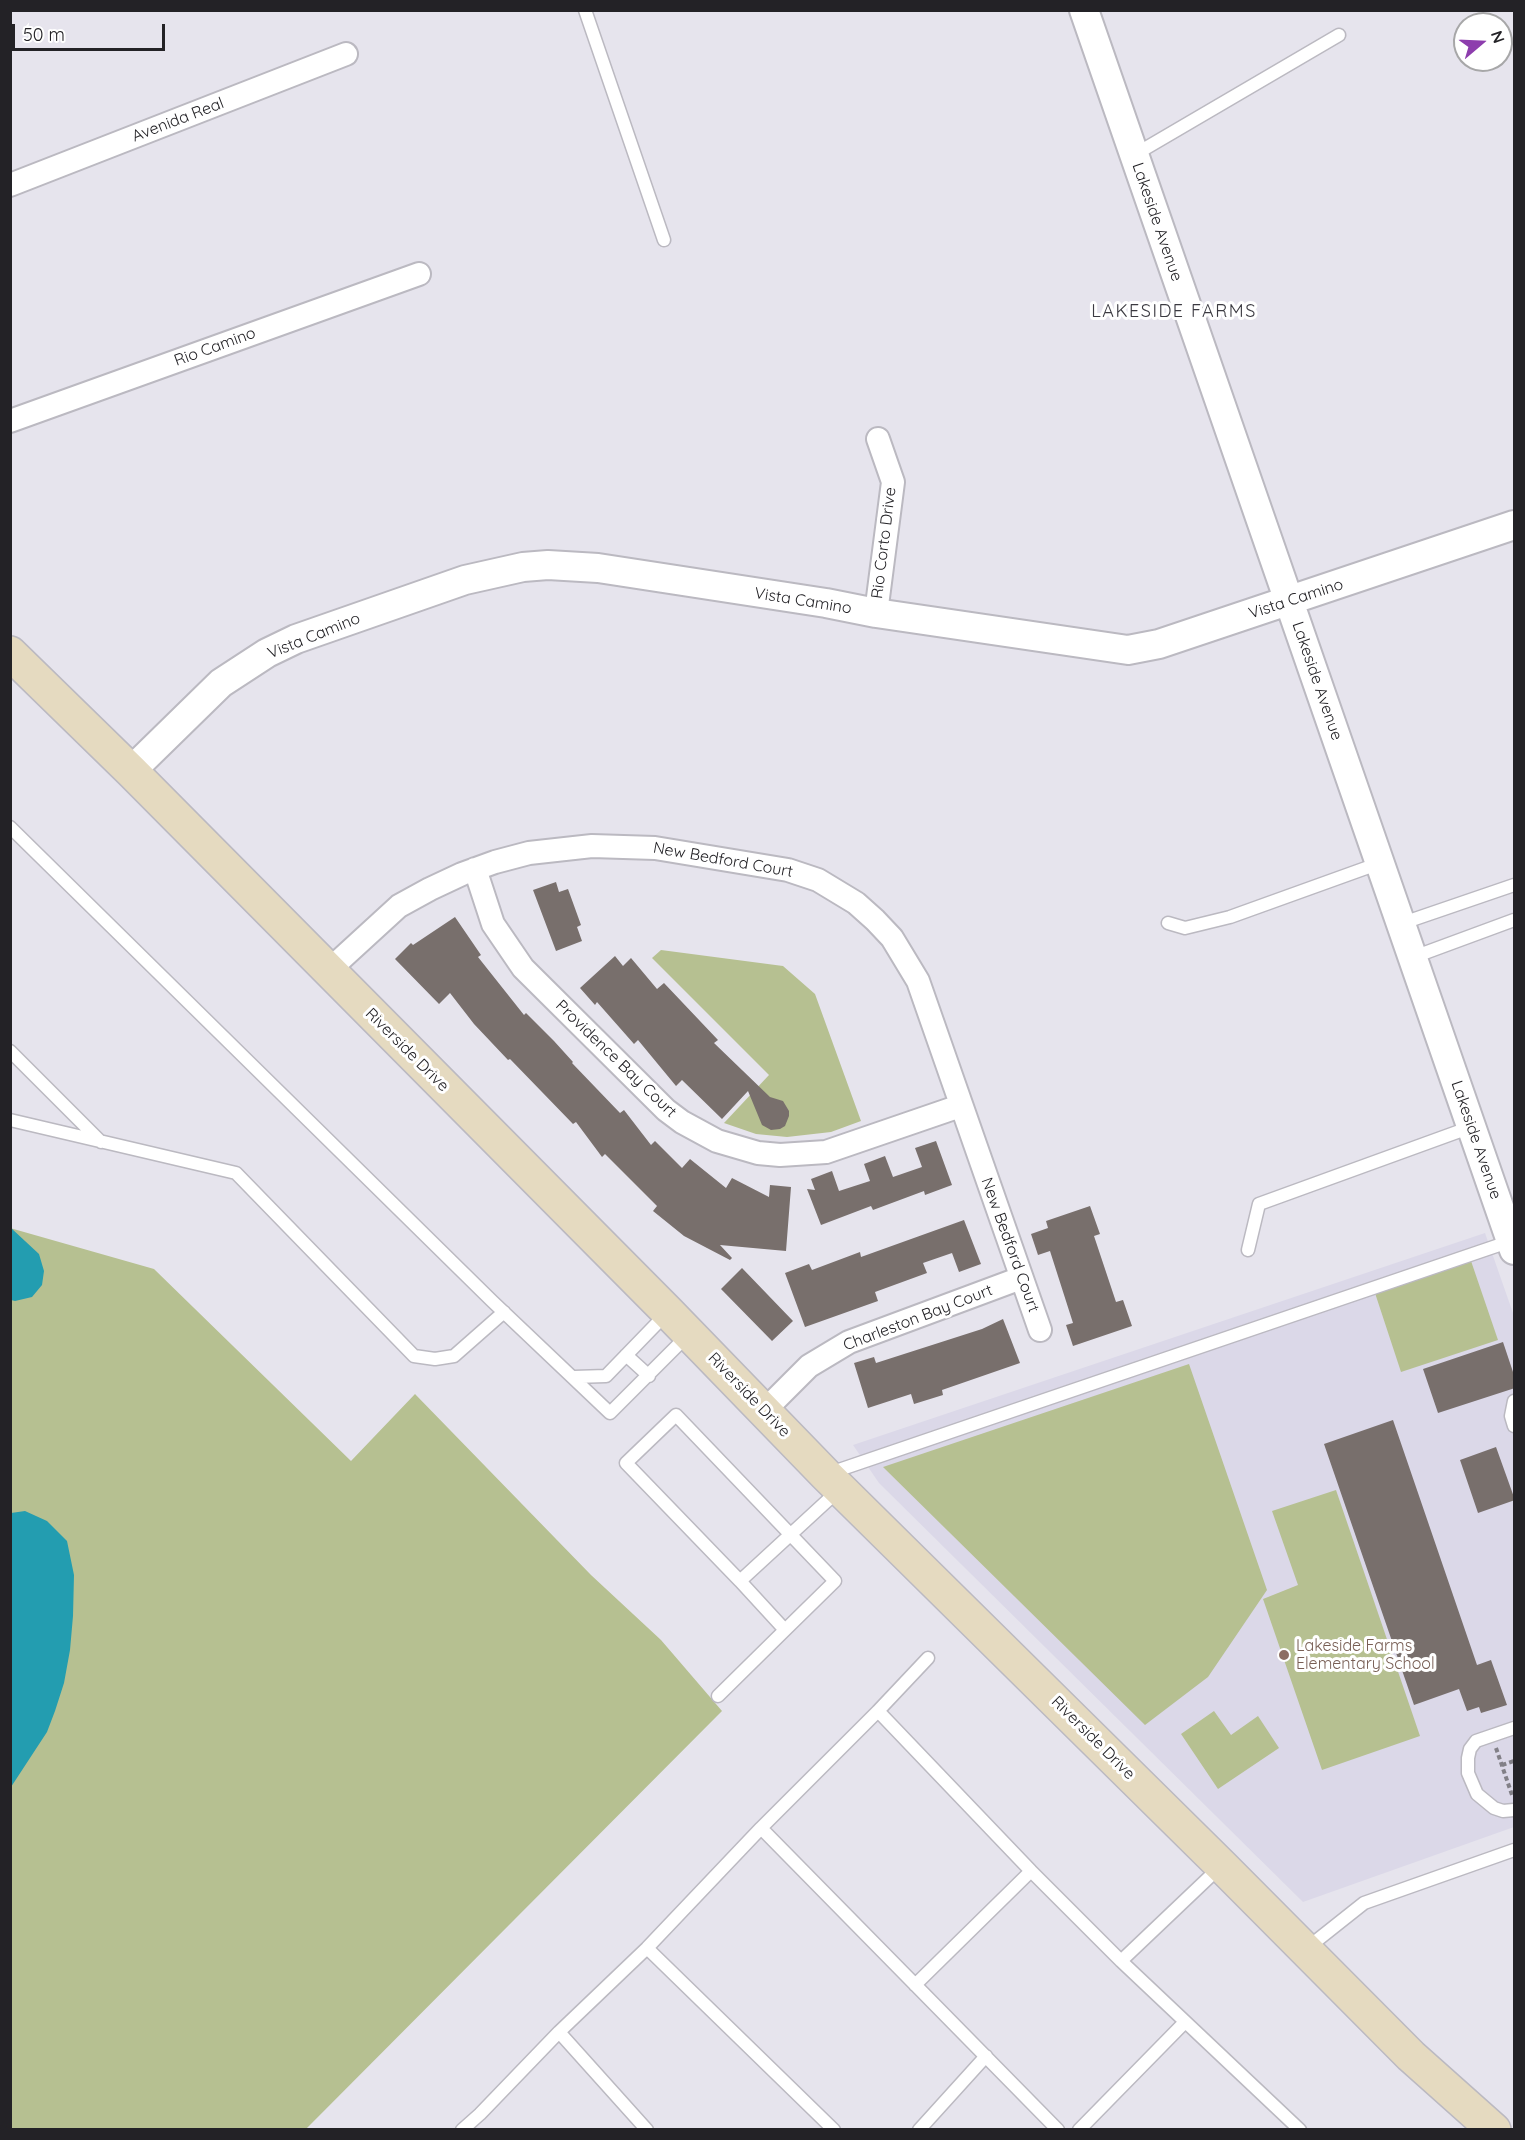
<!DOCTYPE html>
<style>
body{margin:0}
#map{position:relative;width:1525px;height:2140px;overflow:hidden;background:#e6e4ed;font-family:Quicksand,sans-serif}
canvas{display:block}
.frame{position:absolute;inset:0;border:12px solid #232226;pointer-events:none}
.north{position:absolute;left:1453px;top:12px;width:60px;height:60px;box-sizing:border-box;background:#fff;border:2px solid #a7a7a8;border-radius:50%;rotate:71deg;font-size:16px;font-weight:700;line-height:24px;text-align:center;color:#232226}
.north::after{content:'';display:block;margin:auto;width:21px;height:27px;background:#8d3dad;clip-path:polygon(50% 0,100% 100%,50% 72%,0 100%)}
.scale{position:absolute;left:12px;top:24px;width:153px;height:27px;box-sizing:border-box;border:3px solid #232226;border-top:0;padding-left:8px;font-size:18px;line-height:21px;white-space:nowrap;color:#232226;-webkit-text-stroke:4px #fff;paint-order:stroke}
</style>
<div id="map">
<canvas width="1525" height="2140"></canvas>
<div class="frame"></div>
<div class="north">N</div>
<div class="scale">50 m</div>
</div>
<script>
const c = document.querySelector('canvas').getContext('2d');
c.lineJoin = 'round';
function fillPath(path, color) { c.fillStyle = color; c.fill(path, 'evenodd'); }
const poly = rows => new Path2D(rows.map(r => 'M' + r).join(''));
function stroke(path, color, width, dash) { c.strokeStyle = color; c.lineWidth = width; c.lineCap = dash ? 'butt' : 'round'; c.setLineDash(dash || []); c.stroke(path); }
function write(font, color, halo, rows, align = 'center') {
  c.font = font + ' Quicksand,sans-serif'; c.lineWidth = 6; c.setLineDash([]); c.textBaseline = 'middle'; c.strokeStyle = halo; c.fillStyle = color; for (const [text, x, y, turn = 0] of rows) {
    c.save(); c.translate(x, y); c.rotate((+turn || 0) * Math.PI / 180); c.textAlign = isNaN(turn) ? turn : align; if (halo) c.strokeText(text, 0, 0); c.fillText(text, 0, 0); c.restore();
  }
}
fillPath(poly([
 [1485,1233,1514,1316,1514,1827,1303,1902,879,1483,853,1445]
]), '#dbd8e8');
fillPath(poly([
 [661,950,783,966,815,994,861,1121,831,1132,787,1137,756,1134,724,1123,769,1075,652,958],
 [10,1228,154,1269,351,1461,415,1394,591,1575,661,1640,722,1711,306,2129,11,2129],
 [1470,1258,1498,1340,1401,1372,1374,1290],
 [1189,1364,1267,1590,1208,1677,1145,1725,883,1467],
 [1336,1490,1420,1736,1322,1770,1263,1599,1298,1585,1272,1511],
 [1214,1711,1231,1735,1258,1716,1279,1748,1218,1789,1181,1734]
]), '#b6c091');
fillPath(poly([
 [11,1228,39,1254,44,1271,42,1285,32,1297,15,1301,11,1300],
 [25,1511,47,1521,67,1541,74,1575,73,1616,70,1650,64,1683,55,1711,47,1732,11,1787,11,1513]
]), '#239db0');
fillPath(poly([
 [556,882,559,892,568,889,581,925,577,927,582,941,556,951,533,890],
 [455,917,481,955,478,957,524,1015,526,1013,554,1041,573,1062,572,1063,620,1113,624,1110,651,1145,655,1141,682,1168,690,1159,726,1188,732,1178,769,1197,770,1185,791,1187,786,1251,720,1245,732,1258,730,1260,684,1236,653,1211,657,1206,605,1154,602,1157,576,1122,573,1124,510,1059,508,1060,474,1024,450,993,439,1004,395,959,411,943,413,945],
 [615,956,623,966,631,958,657,989,664,983,718,1040,714,1043,770,1097,783,1101,789,1111,789,1116,785,1126,780,1129,771,1130,762,1125,748,1091,722,1119,682,1080,676,1086,638,1040,634,1044,597,1002,595,1005,580,988],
 [936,1141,952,1185,925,1195,924,1191,873,1210,871,1206,821,1225,807,1189,815,1190,811,1179,832,1171,839,1191,870,1181,864,1164,885,1156,893,1177,922,1167,915,1148],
 [1090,1206,1100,1234,1094,1236,1116,1302,1123,1300,1132,1326,1073,1346,1066,1325,1073,1323,1050,1251,1038,1255,1031,1234,1048,1228,1046,1221],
 [964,1220,981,1264,959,1272,952,1253,923,1263,927,1273,875,1292,878,1301,805,1327,785,1273,809,1264,812,1270,860,1252,861,1257],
 [742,1268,793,1321,772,1341,721,1289],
 [1003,1319,1020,1363,942,1390,943,1395,914,1404,911,1394,868,1408,854,1363,874,1357,876,1363,982,1329],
 [1503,1342,1515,1378,1515,1388,1438,1413,1423,1369],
 [1393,1420,1477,1665,1491,1660,1507,1705,1481,1713,1479,1707,1467,1711,1459,1689,1414,1705,1324,1444],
 [1496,1447,1515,1500,1478,1513,1460,1460]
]), '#786f6c');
const service = poly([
 [585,10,664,240],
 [1134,155,1339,35],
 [10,827,492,1301,610,1413,688,1335],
 [1168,923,1185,928,1230,917,1380,863],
 [1400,924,1514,885],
 [1411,958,1514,920],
 [10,1051,101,1142],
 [10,1120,236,1173,414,1356,435,1359,454,1356,504,1312],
 [1248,1250,1259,1204,1471,1127],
 [626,1355,649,1376],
 [574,1377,606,1376,667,1313],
 [1514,1401,1511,1416,1514,1426],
 [830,1473,1511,1241],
 [740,1581,626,1463,676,1415,835,1581,785,1630],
 [718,1696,785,1630,740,1581,840,1489],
 [878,1711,928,1658],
 [1514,1728,1476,1741,1470,1749,1468,1758,1468,1773,1477,1794,1494,1808,1503,1811,1514,1810],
 [761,1828,1058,2130],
 [647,1948,834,2130],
 [1306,1949,1364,1903,1514,1850],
 [1121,1961,1221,1866],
 [915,1985,1031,1871],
 [559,2032,647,2130],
 [462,2130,480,2114,559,2032,647,1948,761,1828,878,1711,1031,1871,1121,1961,1300,2130],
 [919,2130,986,2056],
 [1079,2130,1185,2022]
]);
const minor = poly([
 [10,185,346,54],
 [10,421,419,274],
 [876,613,893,482,878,439],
 [475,869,493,924,523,968,666,1110,682,1122,717,1141,758,1153,780,1155,826,1152,960,1106],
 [328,971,399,906,430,889,462,874,495,862,529,853,592,846,655,848,788,870,818,880,856,903,875,920,892,938,918,981,1040,1330],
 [765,1410,809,1366,849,1342,1021,1278]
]);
const tertiary = poly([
 [1084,10,1514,1250],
 [131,771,221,683,267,653,296,639,465,580,523,567,548,565,598,568,826,603,876,613,1128,650,1159,644,1514,525]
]);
const secondary = poly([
 [10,653,131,771,668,1312,826,1475,1222,1866,1411,2056,1494,2130]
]);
stroke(service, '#bbb9c1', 15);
stroke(minor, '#bbb9c1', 26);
stroke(tertiary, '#bbb9c1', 32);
stroke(secondary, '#bbb9c1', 36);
stroke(poly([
 [1496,1748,1512,1795],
 [1502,1765,1514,1761]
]), '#828087', 4, [4.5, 3]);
stroke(service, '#fff', 12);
stroke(minor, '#fff', 22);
stroke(tertiary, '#fff', 28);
stroke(secondary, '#e5dac0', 33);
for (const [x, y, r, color] of [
 [1284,1655,6,"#8d6e63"]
]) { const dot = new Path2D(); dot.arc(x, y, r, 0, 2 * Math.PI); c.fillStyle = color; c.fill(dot); stroke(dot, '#fff', 2); }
write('16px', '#232226', '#fff', [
 ["Avenida Real",178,120,-21],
 ["Lakeside Avenue",1157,222,71],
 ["Rio Camino",215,347,-20],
 ["Rio Corto Drive",884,543,-83],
 ["Vista Camino",1296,599,-18],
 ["Vista Camino",803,601,9],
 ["Vista Camino",314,636,-22],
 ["Lakeside Avenue",1317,681,71],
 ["New Bedford Court",723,860,10],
 ["Riverside Drive",407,1050,45],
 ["Providence Bay Court",616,1059,44],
 ["Lakeside Avenue",1476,1140,71],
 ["New Bedford Court",1010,1245,70],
 ["Charleston Bay Court",918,1318,-21],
 ["Riverside Drive",749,1395,46],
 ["Riverside Drive",1093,1738,45]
]);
write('16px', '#785e54', '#fff', [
 ["Lakeside Farms",1296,1646],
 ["Elementary School",1296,1664]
], 'left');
c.letterSpacing = '1.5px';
write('18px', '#3b3a41', '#fff', [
 ["LAKESIDE FARMS",1174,312]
]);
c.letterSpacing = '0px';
</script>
